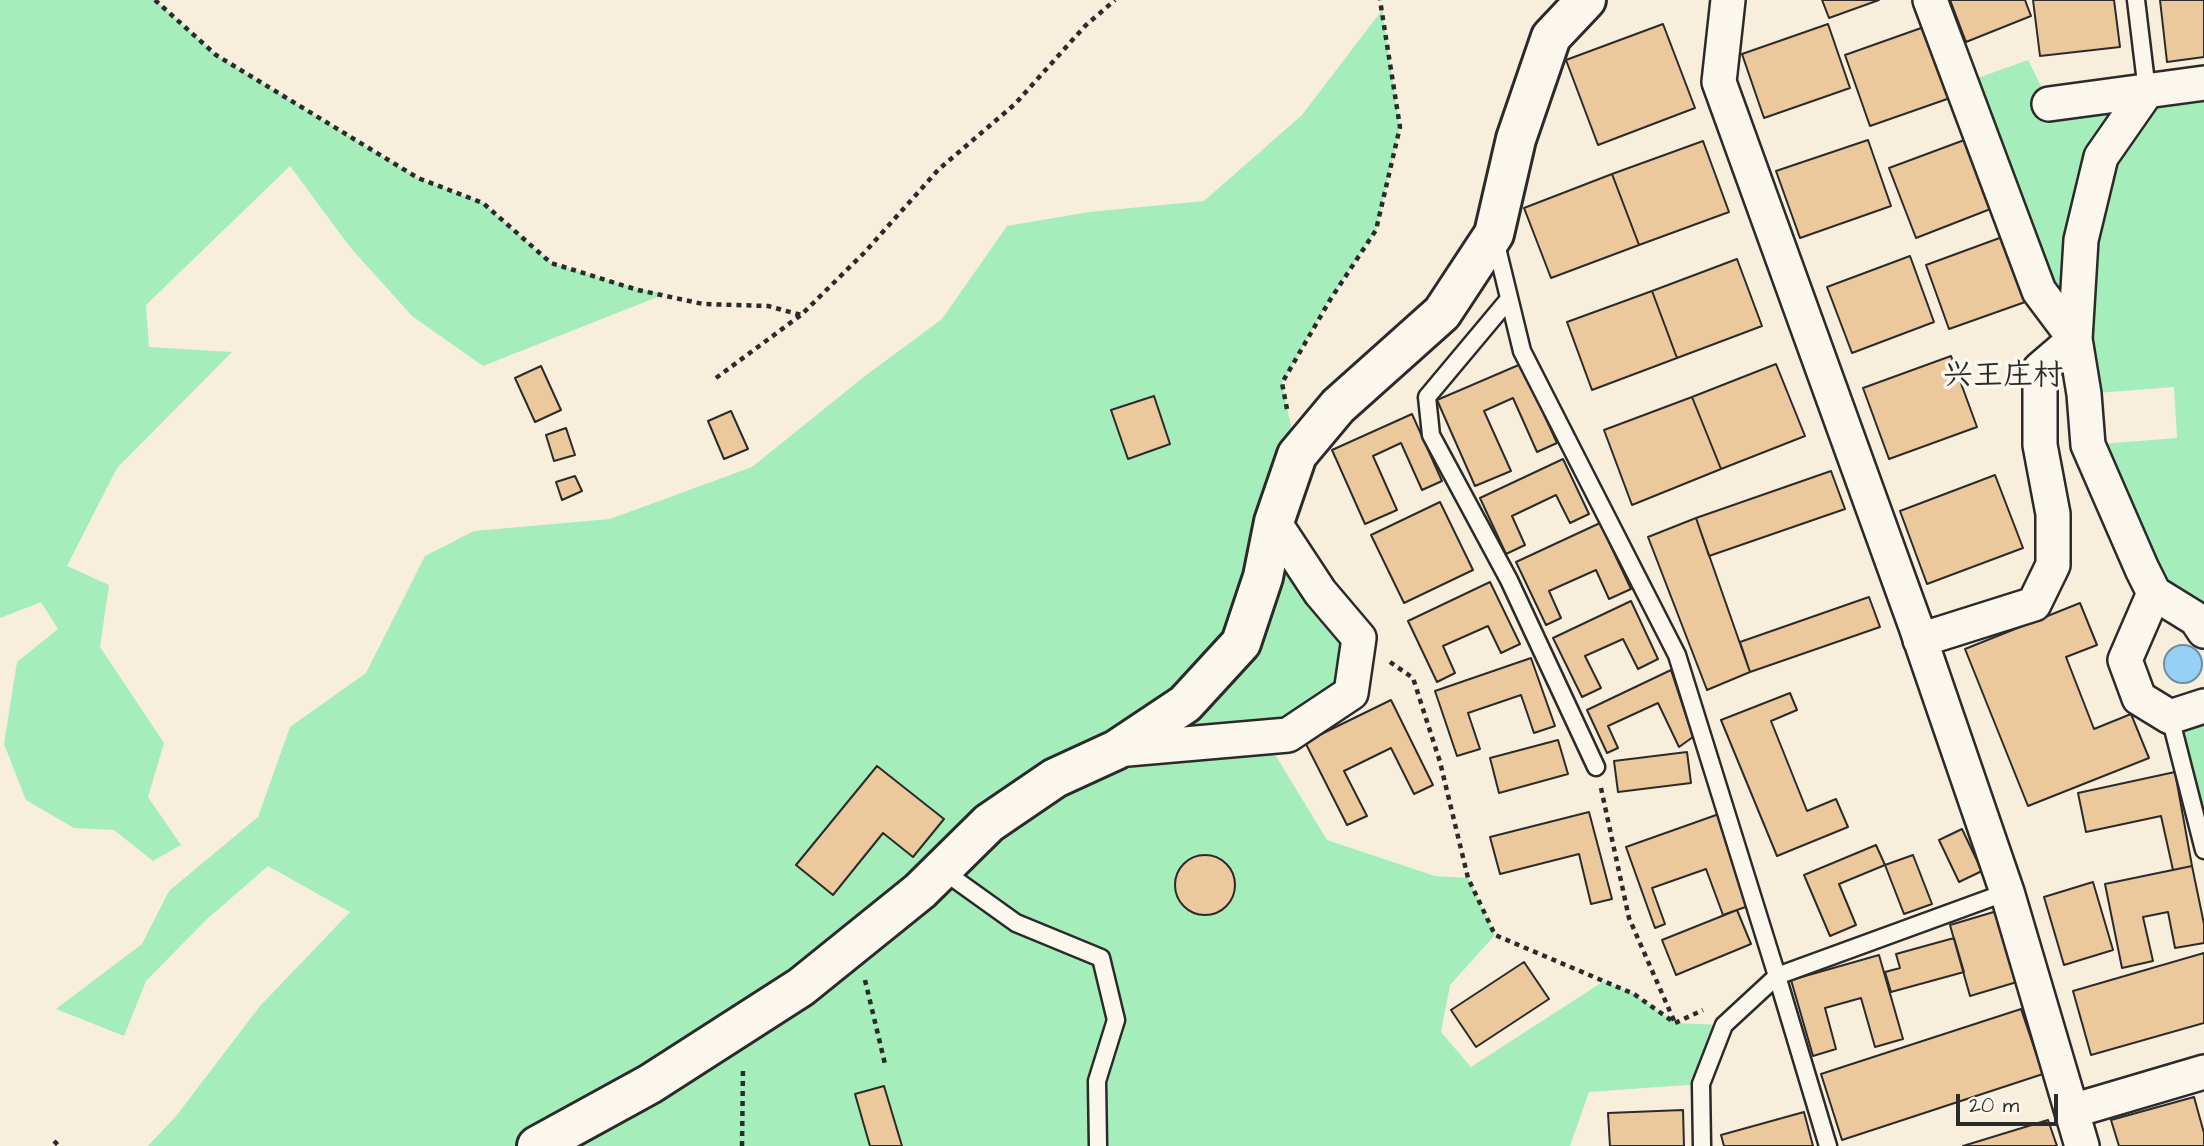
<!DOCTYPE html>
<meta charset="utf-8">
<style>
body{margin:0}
#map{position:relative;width:2204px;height:1146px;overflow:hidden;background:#f8eedc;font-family:"Architects Daughter",sans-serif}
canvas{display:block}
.scale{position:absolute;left:1956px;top:1094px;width:102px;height:32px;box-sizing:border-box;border:4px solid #2b2b2b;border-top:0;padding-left:9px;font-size:21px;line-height:24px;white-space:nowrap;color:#2b2b2b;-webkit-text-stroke:5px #fbf7ec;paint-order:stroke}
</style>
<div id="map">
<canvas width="2204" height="1146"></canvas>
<div class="scale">20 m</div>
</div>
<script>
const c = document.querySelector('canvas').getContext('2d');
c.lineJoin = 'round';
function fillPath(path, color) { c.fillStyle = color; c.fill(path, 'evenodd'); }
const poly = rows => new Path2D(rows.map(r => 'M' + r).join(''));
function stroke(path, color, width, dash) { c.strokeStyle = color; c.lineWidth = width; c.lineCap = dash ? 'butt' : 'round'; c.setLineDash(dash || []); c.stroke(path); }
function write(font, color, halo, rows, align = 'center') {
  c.font = font + ' "Architects Daughter","LXGW WenKai TC",sans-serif'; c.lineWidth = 7; c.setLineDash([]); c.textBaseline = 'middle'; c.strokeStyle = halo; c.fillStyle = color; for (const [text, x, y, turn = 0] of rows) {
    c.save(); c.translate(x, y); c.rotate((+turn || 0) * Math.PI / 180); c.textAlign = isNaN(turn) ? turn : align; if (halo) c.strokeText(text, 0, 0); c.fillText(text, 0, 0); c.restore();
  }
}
fillPath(poly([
 [0,0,155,0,216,55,418,178,483,203,551,263,638,289,665,294,483,366,412,316,350,247,290,166,146,305,149,347,232,352,117,468,67,566,109,585,100,647,164,743,148,797,181,845,153,861,114,830,74,828,26,800,4,744,17,662,58,629,41,602,0,618],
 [1382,10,1400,127,1376,230,1329,300,1282,383,1297,455,1274,522,1359,638,1351,693,1265,738,1327,840,1435,876,1468,878,1495,935,1450,985,1441,1032,1471,1067,1604,981,1634,994,1675,1023,1724,1025,1701,1084,1589,1092,1570,1146,148,1146,177,1115,260,1006,350,912,268,866,206,920,146,981,124,1036,56,1009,142,944,169,891,258,817,290,727,366,673,425,556,474,531,610,519,752,467,865,376,942,319,1007,226,1089,212,1204,201,1302,115],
 [2028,60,2050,104,2204,83,2204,631,2154,593,2088,445,2177,438,2174,387,2084,394,1961,84],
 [2204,706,2204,850,2170,717]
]), '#a5edbb');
const water = poly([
 '2164 664a19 19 0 1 1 38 0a19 19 0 1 1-38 0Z'
]);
fillPath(water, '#96d0f6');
stroke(water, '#6b8ea5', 2);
const building = poly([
 [1822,0,1879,0,1829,18,1822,0],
 [1950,0,2025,0,2031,16,1966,42,1950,0],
 [2033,0,2114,0,2120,47,2040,56,2033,0],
 [2160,0,2204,0,2204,57,2167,62,2160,0],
 [1663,24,1695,108,1598,145,1566,60,1663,24],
 [1828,24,1850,88,1764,118,1742,54,1828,24],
 [1924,27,1950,98,1870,126,1845,55,1924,27],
 [1967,139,1993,208,1916,238,1889,168,1967,139],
 [1868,140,1891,206,1800,238,1776,171,1868,140],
 [1703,141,1729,212,1639,245,1612,174,1703,141],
 [1612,174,1639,245,1551,278,1524,208,1612,174],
 [2005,236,2028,301,1949,329,1926,265,2005,236],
 [1910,256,1934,322,1852,353,1827,287,1910,256],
 [1737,259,1762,326,1677,358,1652,291,1737,259],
 [1652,291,1677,358,1592,390,1567,322,1652,291],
 [1951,356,1977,427,1889,459,1863,388,1951,356],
 [1521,364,1557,443,1537,452,1513,398,1484,411,1511,471,1475,486,1437,400,1521,364],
 [1776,364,1805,436,1721,469,1692,397,1776,364],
 [541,366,561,410,535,422,515,378,541,366],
 [1154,396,1170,444,1128,459,1111,410,1154,396],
 [1692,397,1721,469,1632,505,1604,430,1692,397],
 [731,411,748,449,724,459,708,421,731,411],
 [1412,414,1442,481,1422,490,1401,443,1373,456,1397,510,1365,524,1332,450,1412,414],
 [566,428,575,455,554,461,546,435,566,428],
 [1563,459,1589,514,1570,523,1556,495,1512,516,1525,545,1506,554,1480,498,1563,459],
 [1831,471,1845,509,1709,556,1696,518,1831,471],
 [1995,475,2023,548,1927,584,1900,511,1995,475],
 [575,476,582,491,562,500,556,482,575,476],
 [1440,502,1473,570,1404,603,1371,535,1440,502],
 [1696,518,1750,672,1707,690,1648,537,1696,518],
 [1600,523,1631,589,1609,599,1596,570,1549,591,1561,618,1546,625,1516,562,1600,523],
 [1490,582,1520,644,1501,653,1488,626,1443,646,1455,673,1437,682,1408,621,1490,582],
 [1869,597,1880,627,1750,672,1740,642,1869,597],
 [1631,601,1658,659,1638,669,1623,639,1585,656,1601,688,1582,697,1553,638,1631,601],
 [2080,603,2097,645,2066,657,2094,729,2131,714,2149,758,2028,806,1965,649,2080,603],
 [1531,658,1555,726,1534,733,1521,695,1468,713,1480,749,1457,756,1435,691,1531,658],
 [1671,670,1693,737,1679,747,1658,703,1608,726,1618,748,1607,753,1587,710,1671,670],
 [1790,693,1797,710,1771,721,1807,811,1836,799,1848,827,1777,856,1721,720,1790,693],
 [1391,700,1433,785,1414,794,1391,748,1344,771,1367,816,1347,825,1305,742,1391,700],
 [1558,740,1568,774,1499,793,1490,758,1558,740],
 [1687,752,1691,783,1618,792,1614,761,1687,752],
 [877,766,944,819,913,857,883,833,833,895,796,865,877,766],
 [2175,772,2192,866,2173,870,2161,816,2086,832,2078,793,2175,772],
 [1589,812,1612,899,1591,904,1579,854,1500,874,1490,837,1589,812],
 [1719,814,1751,905,1723,915,1706,869,1652,888,1665,924,1655,928,1626,847,1719,814],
 [1962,829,1982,871,1959,882,1939,840,1962,829],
 [1876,845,1885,865,1839,884,1856,925,1830,936,1804,875,1876,845],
 '1175 885a30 30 0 1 1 60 0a30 30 0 1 1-60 0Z',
 [1913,855,1932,904,1904,914,1885,865,1913,855],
 [2192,866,2204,924,2204,943,2175,948,2168,912,2143,917,2153,961,2122,968,2105,884,2192,866],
 [2093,882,2113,950,2064,965,2044,897,2093,882],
 [1737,910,1751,944,1676,975,1662,940,1737,910],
 [1997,911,2017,982,1970,996,1950,925,1997,911],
 [1954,938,1964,972,1891,992,1885,972,1900,968,1896,954,1954,938],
 [2204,953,2204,1023,2091,1055,2073,991,2204,953],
 [1879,955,1903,1039,1875,1047,1861,998,1825,1008,1836,1049,1813,1056,1791,980,1879,955],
 [1524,962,1549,999,1476,1047,1451,1010,1524,962],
 [2021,1009,2043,1074,1842,1140,1821,1074,2021,1009],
 [884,1086,902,1146,870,1146,855,1094,884,1086],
 [2194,1097,2204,1133,2204,1146,2119,1146,2111,1120,2194,1097],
 [1683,1110,1684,1146,1610,1146,1608,1113,1683,1110],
 [1804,1112,1813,1146,1724,1146,1721,1135,1804,1112],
 [2048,1120,2057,1146,1963,1146,2048,1120]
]);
fillPath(building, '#ecc89d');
stroke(building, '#2b2b2b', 2);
const service = poly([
 [2136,0,2147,91],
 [1495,240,1522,351,1677,655,1777,976,1724,1025,1701,1084,1702,1146],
 [1509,299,1427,397,1431,435,1509,580,1596,767],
 [2170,717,2204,850],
 [942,870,1016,923,1101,958,1116,1020,1097,1081,1098,1146],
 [1828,1146,1777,976,2007,892]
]);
const minor = poly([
 [1728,0,1719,82,1915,624,2007,892,2082,1146],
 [2147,91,2101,157,2081,240,2075,339,2084,394,2088,445,2142,569,2154,593,2196,619,2204,631],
 [2049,104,2204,83],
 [2154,593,2125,660,2139,698,2170,717,2204,706],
 [1920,640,2034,604,2053,565,2053,514,2040,445,2040,369,2075,339,2039,291,1930,0],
 [1116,750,1288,735,1351,693,1359,638,1320,592,1274,522],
 [2072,1111,2204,1072]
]);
const tertiary = poly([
 [537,1146,650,1084,801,987,920,891,989,823,1055,778,1116,750,1185,704,1241,643,1263,577,1274,522,1297,455,1338,406,1442,313,1494,234,1516,139,1551,37,1586,0]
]);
stroke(service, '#2b2b2b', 21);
stroke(minor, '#2b2b2b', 38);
stroke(tertiary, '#2b2b2b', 44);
stroke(poly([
 [155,0,216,55,418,178,483,203,551,263,638,290,703,304,768,306,801,315],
 [716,378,801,315,864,253,939,169,1015,104,1085,26,1115,0],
 [1287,409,1282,383,1330,300,1376,230,1400,127,1380,0],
 [1390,662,1413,678,1440,762,1468,878,1495,935,1634,994,1675,1023,1703,1010],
 [1601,788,1629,918,1675,1023],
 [865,980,885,1064],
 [54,1141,59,1146],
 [742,1146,743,1067]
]), '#2b2b2b', 4.5, [5, 5]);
stroke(service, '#fbf7ec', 16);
stroke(minor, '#fbf7ec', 33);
stroke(tertiary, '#fbf7ec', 38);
write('30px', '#2b2b2b', '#fbf7ec', [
 ["兴王庄村",2003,378]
]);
</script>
